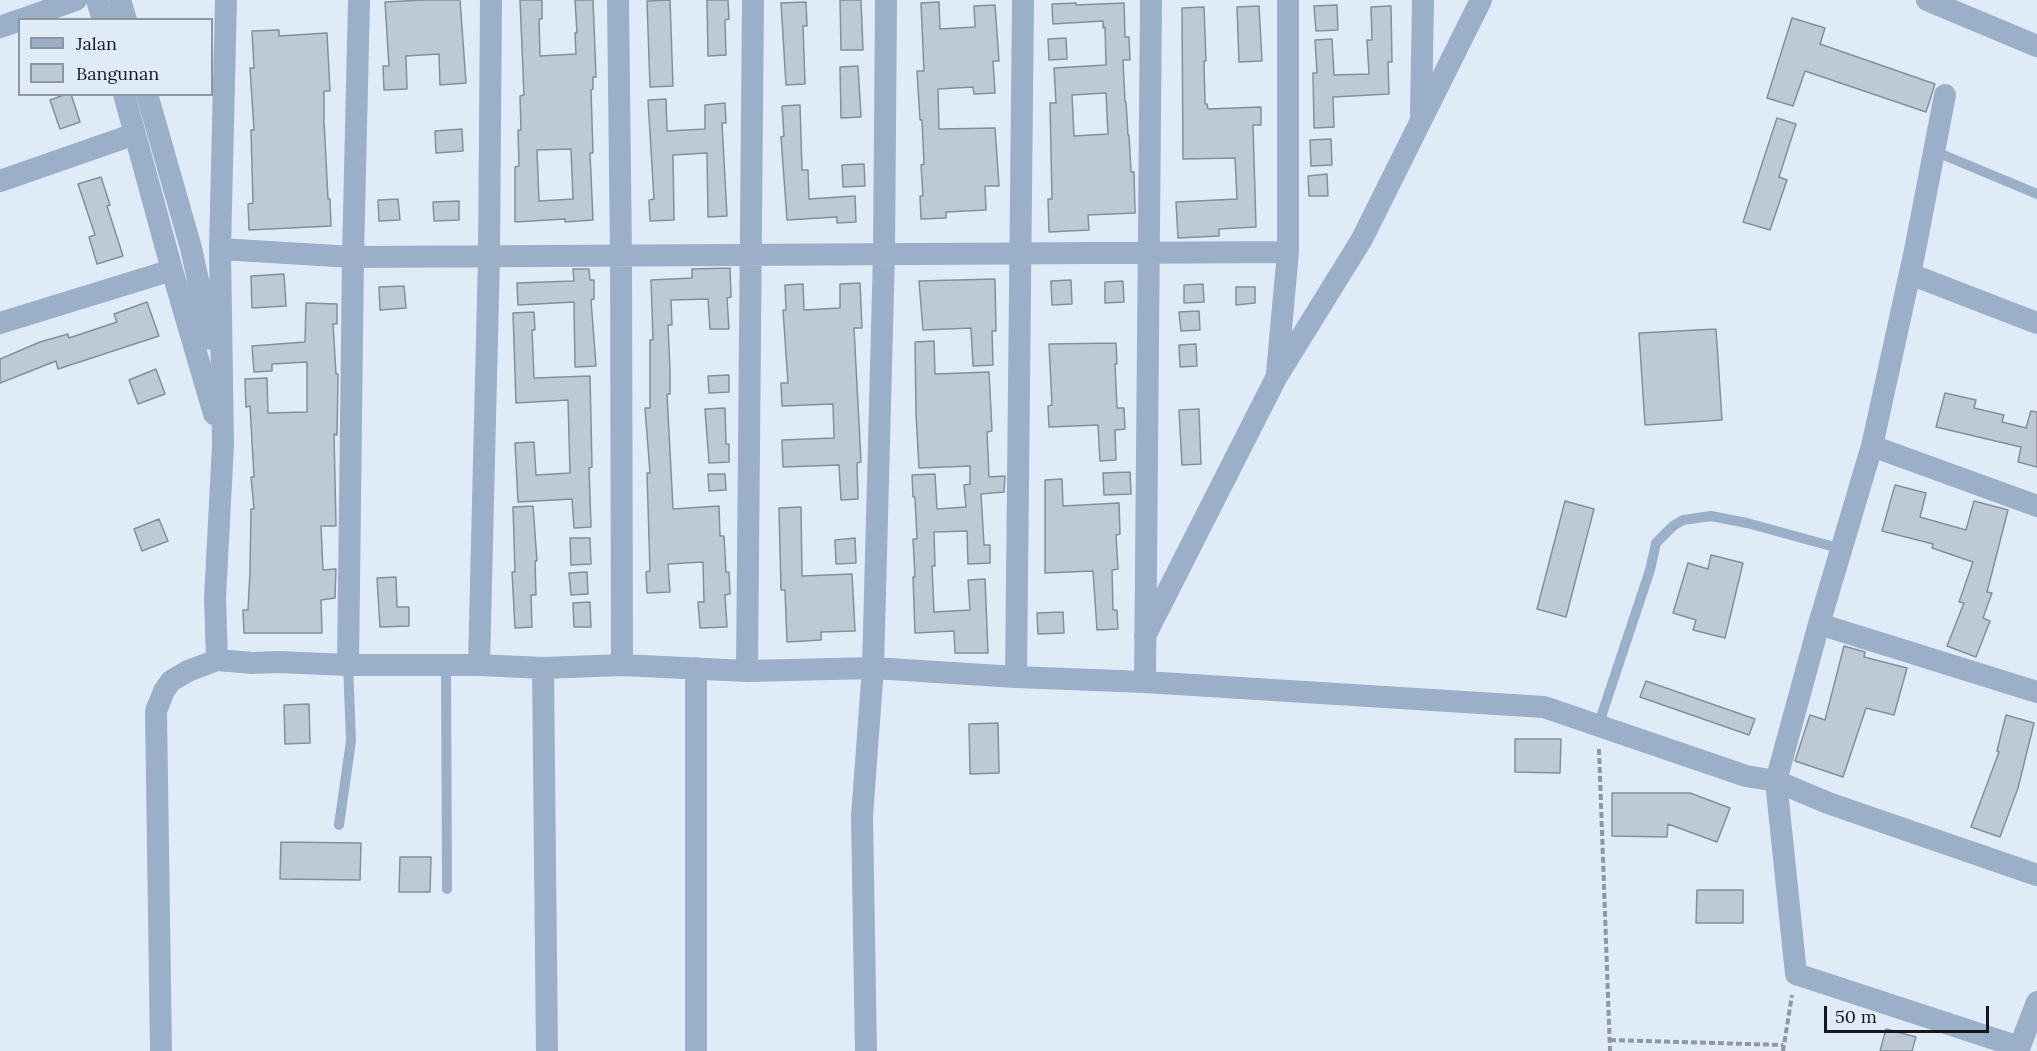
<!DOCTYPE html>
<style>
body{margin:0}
#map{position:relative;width:2037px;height:1051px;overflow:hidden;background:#e0ebf8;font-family:Lora,serif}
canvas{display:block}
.legend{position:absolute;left:18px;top:18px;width:195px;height:78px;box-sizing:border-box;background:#e0ebf8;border:2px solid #8e96a0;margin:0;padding:8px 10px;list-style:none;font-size:18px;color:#13171b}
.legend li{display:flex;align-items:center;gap:12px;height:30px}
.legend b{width:30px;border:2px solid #8e96a0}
.scale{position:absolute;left:1824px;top:1006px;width:165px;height:27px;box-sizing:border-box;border:3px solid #13171b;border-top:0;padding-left:8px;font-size:18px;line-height:21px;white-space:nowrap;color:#13171b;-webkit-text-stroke:4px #e0ebf8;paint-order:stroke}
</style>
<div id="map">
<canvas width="2037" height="1051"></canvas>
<ul class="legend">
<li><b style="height:8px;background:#9bb0c8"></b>Jalan</li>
<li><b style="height:16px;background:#bec9d6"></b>Bangunan</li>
</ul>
<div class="scale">50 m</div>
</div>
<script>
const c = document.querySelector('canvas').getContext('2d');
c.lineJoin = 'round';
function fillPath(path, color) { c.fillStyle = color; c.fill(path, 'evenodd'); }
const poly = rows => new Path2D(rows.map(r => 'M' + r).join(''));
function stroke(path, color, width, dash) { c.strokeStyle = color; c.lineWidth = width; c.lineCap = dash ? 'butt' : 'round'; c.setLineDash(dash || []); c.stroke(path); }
const building = poly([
 [424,0,460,0,466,83,440,85,439,54,406,56,407,89,384,90,383,66,389,66,385,2,424,0],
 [520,0,542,0,542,19,539,19,540,56,576,54,575,33,577,33,575,0,593,0,596,77,593,77,593,89,591,90,593,153,590,153,593,220,565,222,565,219,515,222,515,167,519,166,518,130,521,130,520,96,524,95,520,0],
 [571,149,573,199,539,201,537,150,571,149],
 [670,0,673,86,650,87,647,1,670,0],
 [707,0,728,0,729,19,725,20,726,55,708,56,707,0],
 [840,0,861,0,863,50,841,50,840,0],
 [806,2,807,26,803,26,805,84,786,85,781,3,806,2],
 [939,2,940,29,975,27,974,6,995,5,999,61,993,61,995,93,974,94,973,87,938,89,939,129,995,128,999,186,985,186,986,210,946,212,946,218,921,219,920,196,923,196,921,165,924,164,922,120,920,120,917,71,924,71,921,3,939,2],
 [1076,3,1076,5,1124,3,1125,37,1129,37,1130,60,1123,60,1125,102,1126,102,1128,135,1129,135,1131,172,1134,172,1135,213,1088,215,1089,230,1049,232,1048,199,1052,199,1050,103,1056,103,1054,68,1106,65,1105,27,1103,28,1103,21,1053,24,1052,4,1076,3],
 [1106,93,1108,134,1074,136,1072,95,1106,93],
 [1337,5,1338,30,1316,31,1314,6,1337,5],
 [1259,6,1262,61,1239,62,1237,7,1259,6],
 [1391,6,1392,62,1388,62,1389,94,1333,97,1334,127,1314,128,1313,73,1317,73,1315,40,1332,39,1334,75,1369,74,1367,40,1372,40,1371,7,1391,6],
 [1204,7,1206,61,1204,61,1205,104,1207,104,1208,109,1261,107,1261,125,1253,125,1256,227,1219,229,1219,236,1178,238,1176,202,1237,199,1235,158,1183,159,1182,8,1204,7],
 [1792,18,1825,28,1820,44,1935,84,1926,112,1805,71,1793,106,1767,98,1792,18],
 [279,30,279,36,327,33,330,91,324,91,324,121,328,199,330,199,331,226,249,230,248,204,253,203,251,130,254,130,250,68,254,68,252,31,279,30],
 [1066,38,1067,59,1049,60,1048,39,1066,38],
 [858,66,861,117,841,118,840,67,858,66],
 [67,94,71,94,80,122,60,129,50,100,67,94],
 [666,99,667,131,705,129,705,105,725,103,726,123,722,123,727,216,708,217,707,153,673,155,674,220,650,221,649,200,654,199,648,100,666,99],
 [800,105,802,170,808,170,809,199,855,196,856,222,837,223,837,217,787,220,781,137,784,136,782,106,800,105],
 [1777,118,1796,124,1779,177,1787,180,1770,230,1743,222,1777,118],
 [462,129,463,151,436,153,435,131,462,129],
 [1331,139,1332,165,1311,166,1310,140,1331,139],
 [864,164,865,186,843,187,842,165,864,164],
 [1327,174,1328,196,1309,196,1308,176,1327,174],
 [101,177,110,205,107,206,123,256,97,264,89,237,95,235,78,184,101,177],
 [398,199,400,220,379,221,378,200,398,199],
 [459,201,459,220,434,221,433,202,459,201],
 [730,268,731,297,727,298,729,329,710,329,708,299,671,300,672,325,668,325,670,371,670,394,667,394,673,509,719,506,720,536,724,536,726,572,729,572,730,594,725,595,727,627,700,628,698,602,704,602,703,562,668,564,670,592,647,593,646,572,650,571,647,473,650,473,645,408,650,408,650,340,653,340,651,280,692,278,692,269,730,268],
 [573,269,589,269,590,280,594,280,594,299,591,300,596,366,575,367,574,302,518,305,517,283,574,281,573,269],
 [284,274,286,306,252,308,251,276,284,274],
 [995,279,996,331,992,331,993,365,973,366,971,328,923,330,919,281,995,279],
 [1071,280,1072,304,1052,305,1051,281,1071,280],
 [1123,281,1124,302,1105,303,1105,282,1123,281],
 [860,283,862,328,854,328,861,462,857,463,858,499,841,500,839,465,783,467,782,440,834,438,833,404,782,406,781,383,788,383,783,310,786,310,785,285,803,284,804,310,840,308,840,284,860,283],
 [1203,284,1204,302,1184,303,1184,285,1203,284],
 [404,286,406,308,380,310,379,287,404,286],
 [1236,287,1255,287,1255,303,1236,305,1236,287],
 [147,302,159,336,58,369,56,361,0,383,0,359,40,342,68,334,69,338,117,322,114,314,147,302],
 [306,303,337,304,337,324,333,324,336,374,338,374,337,435,334,434,336,526,321,526,323,570,336,569,335,598,321,600,322,633,244,633,243,610,248,610,250,572,251,509,254,509,251,477,254,477,250,406,246,407,245,379,267,378,268,413,307,412,307,362,272,364,272,371,254,372,252,346,305,342,306,303],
 [1199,311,1200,330,1181,331,1179,312,1199,311],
 [534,312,535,330,532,330,534,378,590,376,592,467,589,468,591,527,574,528,572,499,518,502,515,443,534,442,536,475,570,473,568,400,516,403,513,313,534,312],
 [1716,329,1722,420,1645,425,1639,333,1716,329],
 [934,341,935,374,989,372,992,431,987,432,989,477,1005,476,1004,492,981,494,984,545,990,545,990,563,968,564,967,531,934,532,935,566,932,566,934,612,970,610,968,580,985,579,988,653,955,653,954,631,915,633,913,577,915,577,913,539,917,539,915,497,913,497,912,475,935,474,937,509,966,507,964,485,970,484,970,466,919,468,916,413,915,342,934,341],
 [1116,343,1117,364,1115,364,1117,408,1124,408,1125,429,1115,430,1116,460,1100,461,1098,425,1049,427,1048,406,1052,405,1049,344,1116,343],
 [1196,344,1197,366,1180,367,1179,345,1196,344],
 [156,369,165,394,138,404,129,380,156,369],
 [729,375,729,392,709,393,708,376,729,375],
 [1945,393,1976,400,1974,408,2004,415,2002,422,2026,428,2031,411,2037,412,2037,467,2018,462,2021,447,1936,427,1945,393],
 [725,408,726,444,729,444,729,462,709,463,705,409,725,408],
 [1199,409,1201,464,1182,465,1179,410,1199,409],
 [1130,472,1131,494,1104,495,1103,473,1130,472],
 [708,474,725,474,726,490,709,491,708,474],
 [1062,479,1063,506,1119,503,1120,534,1116,535,1118,569,1112,570,1113,610,1117,610,1118,629,1097,630,1093,571,1045,573,1045,480,1062,479],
 [1895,485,1926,493,1920,517,1966,530,1974,501,2008,510,1987,592,1992,593,1983,618,1990,621,1976,657,1947,646,1964,603,1959,602,1973,562,1932,548,1933,544,1882,531,1895,485],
 [1565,501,1594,509,1566,617,1537,609,1565,501],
 [533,506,537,561,535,561,536,595,531,595,532,627,515,628,512,572,515,572,513,507,533,506],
 [801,507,802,576,852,574,855,631,821,632,821,640,787,642,785,590,781,590,779,508,801,507],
 [159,519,168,541,142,551,134,529,159,519],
 [570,538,590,538,591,564,571,565,570,538],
 [855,538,856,563,836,564,835,540,855,538],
 [1711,555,1743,563,1725,638,1693,630,1696,620,1673,613,1688,563,1708,569,1711,555],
 [587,572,588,594,571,595,569,573,587,572],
 [396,577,397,607,409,607,409,626,380,627,377,578,396,577],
 [590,602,591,627,574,627,573,603,590,602],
 [1063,612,1064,633,1038,634,1037,613,1063,612],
 [1844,646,1865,652,1864,657,1907,668,1894,715,1866,708,1843,777,1795,761,1810,715,1825,720,1844,646],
 [1646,681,1755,719,1749,735,1640,697,1646,681],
 [309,704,310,743,285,744,284,705,309,704],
 [2006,715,2034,723,2018,788,2000,837,1971,827,1999,752,1997,751,2006,715],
 [998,723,999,773,970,774,969,724,998,723],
 [1515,739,1561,739,1560,773,1515,772,1515,739],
 [1612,793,1690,793,1730,808,1717,842,1668,824,1667,837,1612,836,1612,793],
 [281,842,361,843,360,880,280,879,281,842],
 [400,857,431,857,430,892,399,892,400,857],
 [1697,890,1743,890,1743,923,1696,923,1697,890],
 [1886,1029,1916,1037,1912,1051,1880,1051,1886,1029]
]);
fillPath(building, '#bec9d6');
stroke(building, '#858f9b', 1.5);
stroke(poly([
 [1599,749,1610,1051],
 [1610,1040,1783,1045],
 [1783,1051,1792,995]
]), '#8f97a1', 4, [6, 3]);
stroke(poly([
 [1934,151,2037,194],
 [446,666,447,889],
 [1598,726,1650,570,1656,543,1673,526,1683,520,1711,516,1747,523,1842,549],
 [339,825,351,741,348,665]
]), '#9bb0c8', 10);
stroke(poly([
 [97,0,103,20],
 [120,0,126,20],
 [226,0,220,249,223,445,215,598,217,660,253,663,278,662,348,665,479,665,543,668,622,665,747,671,873,668,1016,677,1145,682,1544,707,1746,776,1776,781,1828,803,2037,875],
 [618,0,621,255,622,665],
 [1927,0,2037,46],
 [20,20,76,0],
 [0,27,20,20],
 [124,94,172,270,214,414],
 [147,94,191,248,211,339],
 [1945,95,1915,250,1872,446,1819,624,2037,692],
 [1421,115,1423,0],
 [0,181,135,134],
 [220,249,353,257,1288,252],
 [1910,274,2037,323],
 [0,323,172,270],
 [1277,373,1288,252,1288,0],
 [1872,446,2037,506],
 [1819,624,1776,781,1796,974,2019,1047],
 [1145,636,1276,378,1362,239,1481,0],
 [348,665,353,257,359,0],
 [479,665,489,256,491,0],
 [543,668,547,1051],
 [747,671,753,0],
 [1016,677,1023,0],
 [1145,682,1151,0],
 [161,1051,156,711,164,691,171,681,188,671,217,660],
 [696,1051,696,668],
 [866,1051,862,816,873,668,884,254,886,0],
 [2018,1051,2037,1002]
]), '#9bb0c8', 22);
</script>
